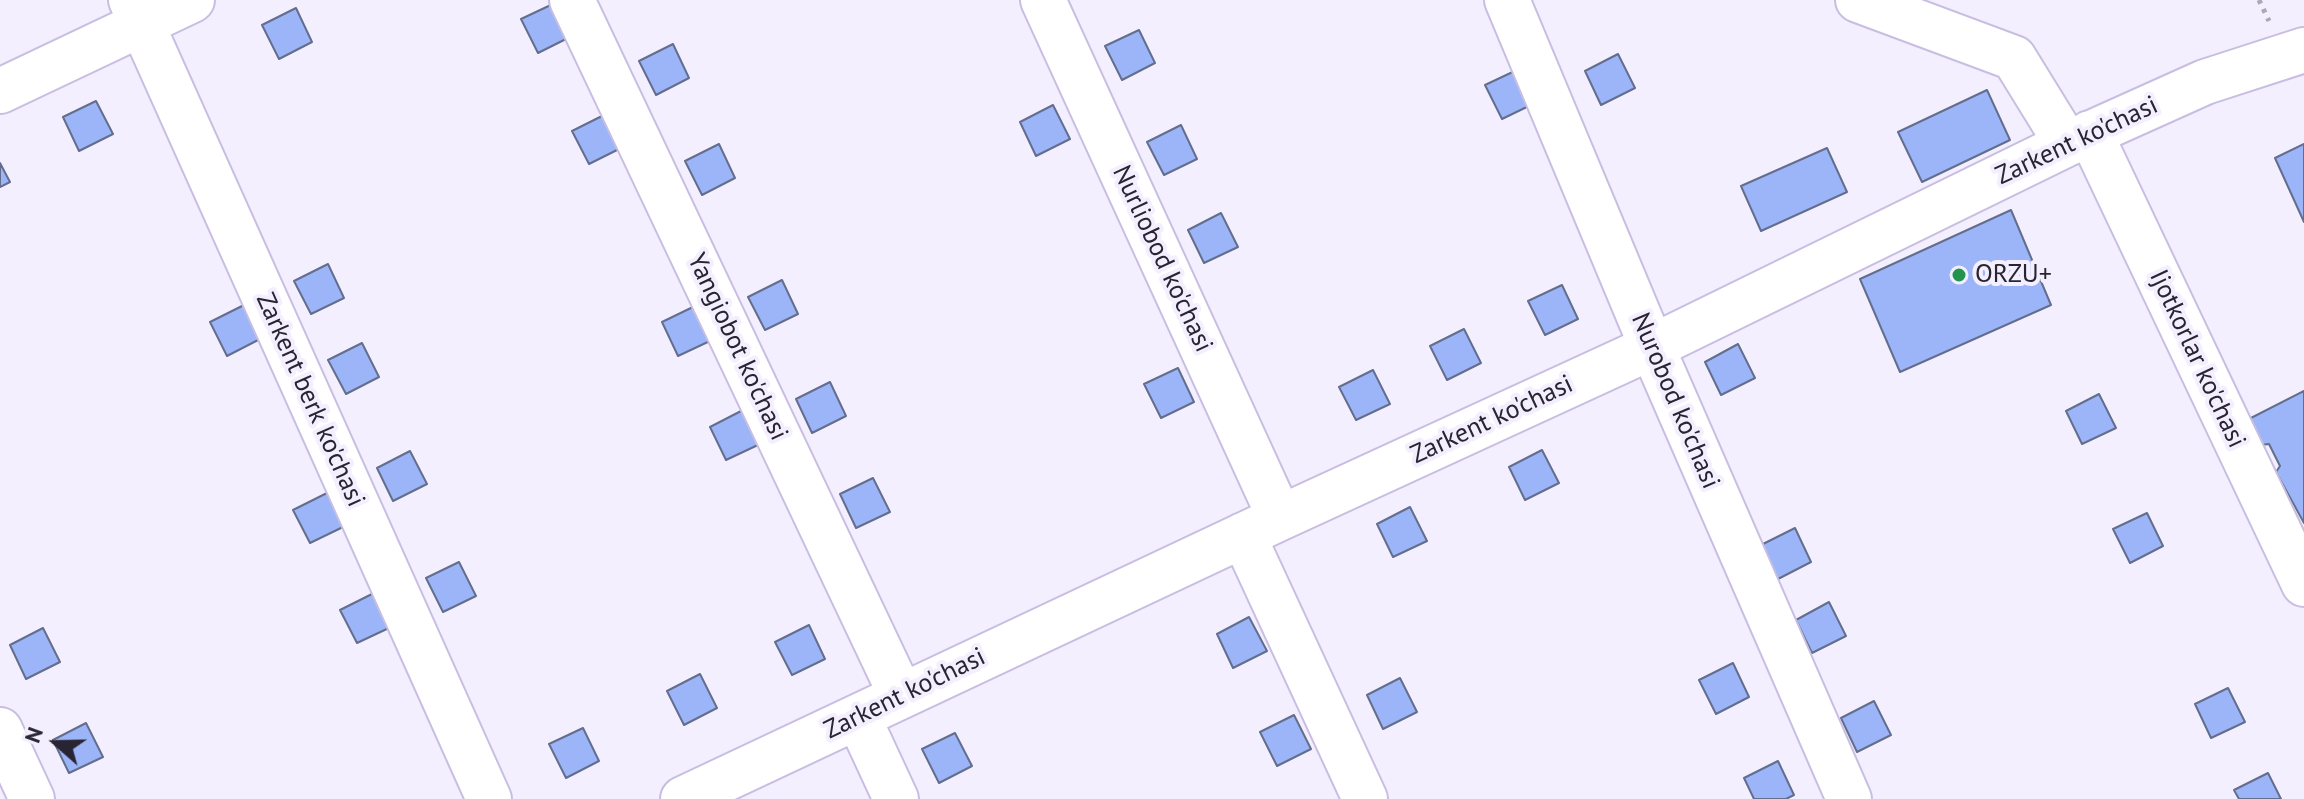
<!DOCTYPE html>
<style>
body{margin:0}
#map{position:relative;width:2304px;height:799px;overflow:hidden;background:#f3effe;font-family:"PT Sans",sans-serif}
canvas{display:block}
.north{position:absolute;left:16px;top:703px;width:80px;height:80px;-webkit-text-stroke:6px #f3effe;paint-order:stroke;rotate:290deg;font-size:22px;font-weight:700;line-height:32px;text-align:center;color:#282431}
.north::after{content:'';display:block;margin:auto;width:28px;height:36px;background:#282431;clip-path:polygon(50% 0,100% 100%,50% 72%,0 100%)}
</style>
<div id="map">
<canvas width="2304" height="799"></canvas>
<div class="north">N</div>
</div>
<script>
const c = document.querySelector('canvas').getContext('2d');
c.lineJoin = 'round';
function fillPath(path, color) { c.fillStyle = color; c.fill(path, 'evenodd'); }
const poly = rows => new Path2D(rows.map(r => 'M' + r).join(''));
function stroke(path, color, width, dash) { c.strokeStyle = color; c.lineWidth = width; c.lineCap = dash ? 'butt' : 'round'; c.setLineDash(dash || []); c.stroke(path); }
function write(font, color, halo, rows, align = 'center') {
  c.font = font + ' "PT Sans",sans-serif'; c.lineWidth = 8; c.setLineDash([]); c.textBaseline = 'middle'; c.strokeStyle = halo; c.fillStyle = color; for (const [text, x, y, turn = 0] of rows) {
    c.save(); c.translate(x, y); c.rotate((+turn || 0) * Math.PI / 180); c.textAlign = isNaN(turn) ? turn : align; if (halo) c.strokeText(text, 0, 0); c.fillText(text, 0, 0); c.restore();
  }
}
const building = poly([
 [555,3,572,36,538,53,521,19,555,3],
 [296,8,312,42,279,59,262,25,296,8],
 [1139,30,1155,63,1122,80,1105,46,1139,30],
 [673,44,689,78,656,95,639,61,673,44],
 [1618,54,1635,88,1601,105,1585,71,1618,54],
 [1519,69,1535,103,1502,119,1485,85,1519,69],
 [1987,90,2010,140,1922,182,1898,132,1987,90],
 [96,101,113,134,79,151,63,117,96,101],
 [1053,105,1070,139,1036,156,1020,122,1053,105],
 [606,114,623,147,589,164,572,131,606,114],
 [1181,125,1197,159,1164,175,1147,142,1181,125],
 [719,144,735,178,702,195,685,161,719,144],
 [2304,144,2304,222,2275,158,2304,144],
 [1827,148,1847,192,1761,231,1741,186,1827,148],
 [0,163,10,182,0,187,0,163],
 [2011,210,2051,305,1900,372,1860,279,2011,210],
 [1221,213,1238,247,1204,263,1188,230,1221,213],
 [328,264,344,298,311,314,294,281,328,264],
 [782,280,798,314,765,330,748,297,782,280],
 [1562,285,1578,319,1545,335,1528,301,1562,285],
 [244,305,260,339,227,356,210,322,244,305],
 [695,306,712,340,678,356,662,322,695,306],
 [1464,329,1481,363,1447,380,1430,346,1464,329],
 [362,343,379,377,346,394,328,360,362,343],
 [1738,344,1755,378,1721,395,1705,362,1738,344],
 [1178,368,1194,402,1161,418,1144,384,1178,368],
 [1373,370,1390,404,1356,420,1339,387,1373,370],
 [830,382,846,416,812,433,796,399,830,382],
 [2304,391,2304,523,2276,472,2280,466,2269,444,2261,445,2247,420,2304,391],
 [2099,394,2116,428,2082,444,2066,411,2099,394],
 [743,410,760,444,726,460,710,427,743,410],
 [1542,450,1559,483,1525,500,1509,467,1542,450],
 [410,451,427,484,393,501,377,468,410,451],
 [873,478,890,512,856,528,840,494,873,478],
 [327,493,343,527,310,543,293,510,327,493],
 [1410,507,1427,541,1393,557,1377,524,1410,507],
 [2147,513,2163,546,2130,563,2113,529,2147,513],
 [1795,528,1811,562,1778,579,1761,545,1795,528],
 [459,562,476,596,443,612,426,578,459,562],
 [374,593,391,627,357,643,340,610,374,593],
 [1829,602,1846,636,1812,653,1796,620,1829,602],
 [1249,617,1267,651,1233,668,1217,634,1249,617],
 [809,625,825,659,792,675,775,642,809,625],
 [43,628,60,662,26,679,10,645,43,628],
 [1733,663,1749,697,1716,714,1699,680,1733,663],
 [700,674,717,708,684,725,667,691,700,674],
 [1400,678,1417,712,1383,729,1367,695,1400,678],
 [2228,688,2245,722,2211,738,2195,704,2228,688],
 [1874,701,1891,735,1857,752,1841,718,1874,701],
 [1294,715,1311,749,1277,766,1260,732,1294,715],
 [86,723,103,757,69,773,53,740,86,723],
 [583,728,599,761,566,778,549,744,583,728],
 [955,733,972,766,939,783,922,749,955,733],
 [1778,761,1794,795,1786,799,1754,799,1744,778,1778,761],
 [2268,773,2281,799,2239,799,2234,790,2268,773]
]);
fillPath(building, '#9cb5f9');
stroke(building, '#636e8d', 2);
const street = poly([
 [131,0,489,799],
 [572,0,901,695],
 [1043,0,1280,518],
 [1507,0,1652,347,1849,799],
 [1858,0,2014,58,2067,144],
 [0,91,192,0],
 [2090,133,2304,584],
 [1243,535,1365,799],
 [858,717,896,799],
 [0,730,32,799],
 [683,799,1280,518,1652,347,2067,144,2205,82,2304,50]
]);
stroke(street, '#c8bee1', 48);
stroke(poly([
 [2259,0,2269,21]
]), '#aca8b6', 5, [4, 6]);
stroke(street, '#fff', 44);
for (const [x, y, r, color] of [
 [1959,275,8,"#22944e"]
]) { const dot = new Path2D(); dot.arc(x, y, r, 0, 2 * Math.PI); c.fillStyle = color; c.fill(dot); stroke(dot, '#f3effe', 3); }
write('26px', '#282431', '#f3effe', [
 ["Zarkent ko'chasi",2077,141,-25],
 ["Nurliobod ko'chasi",1162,259,65],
 ["Yangiobot ko'chasi",737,347,65],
 ["Ijotkorlar ko'chasi",2197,359,65],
 ["Zarkent berk ko'chasi",310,400,66],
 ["Nurobod ko'chasi",1675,401,67],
 ["Zarkent ko'chasi",1492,420,-25],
 ["Zarkent ko'chasi",905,694,-26]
]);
write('26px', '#282431', '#f3effe', [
 ["ORZU+",1975,275]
], 'left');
</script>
